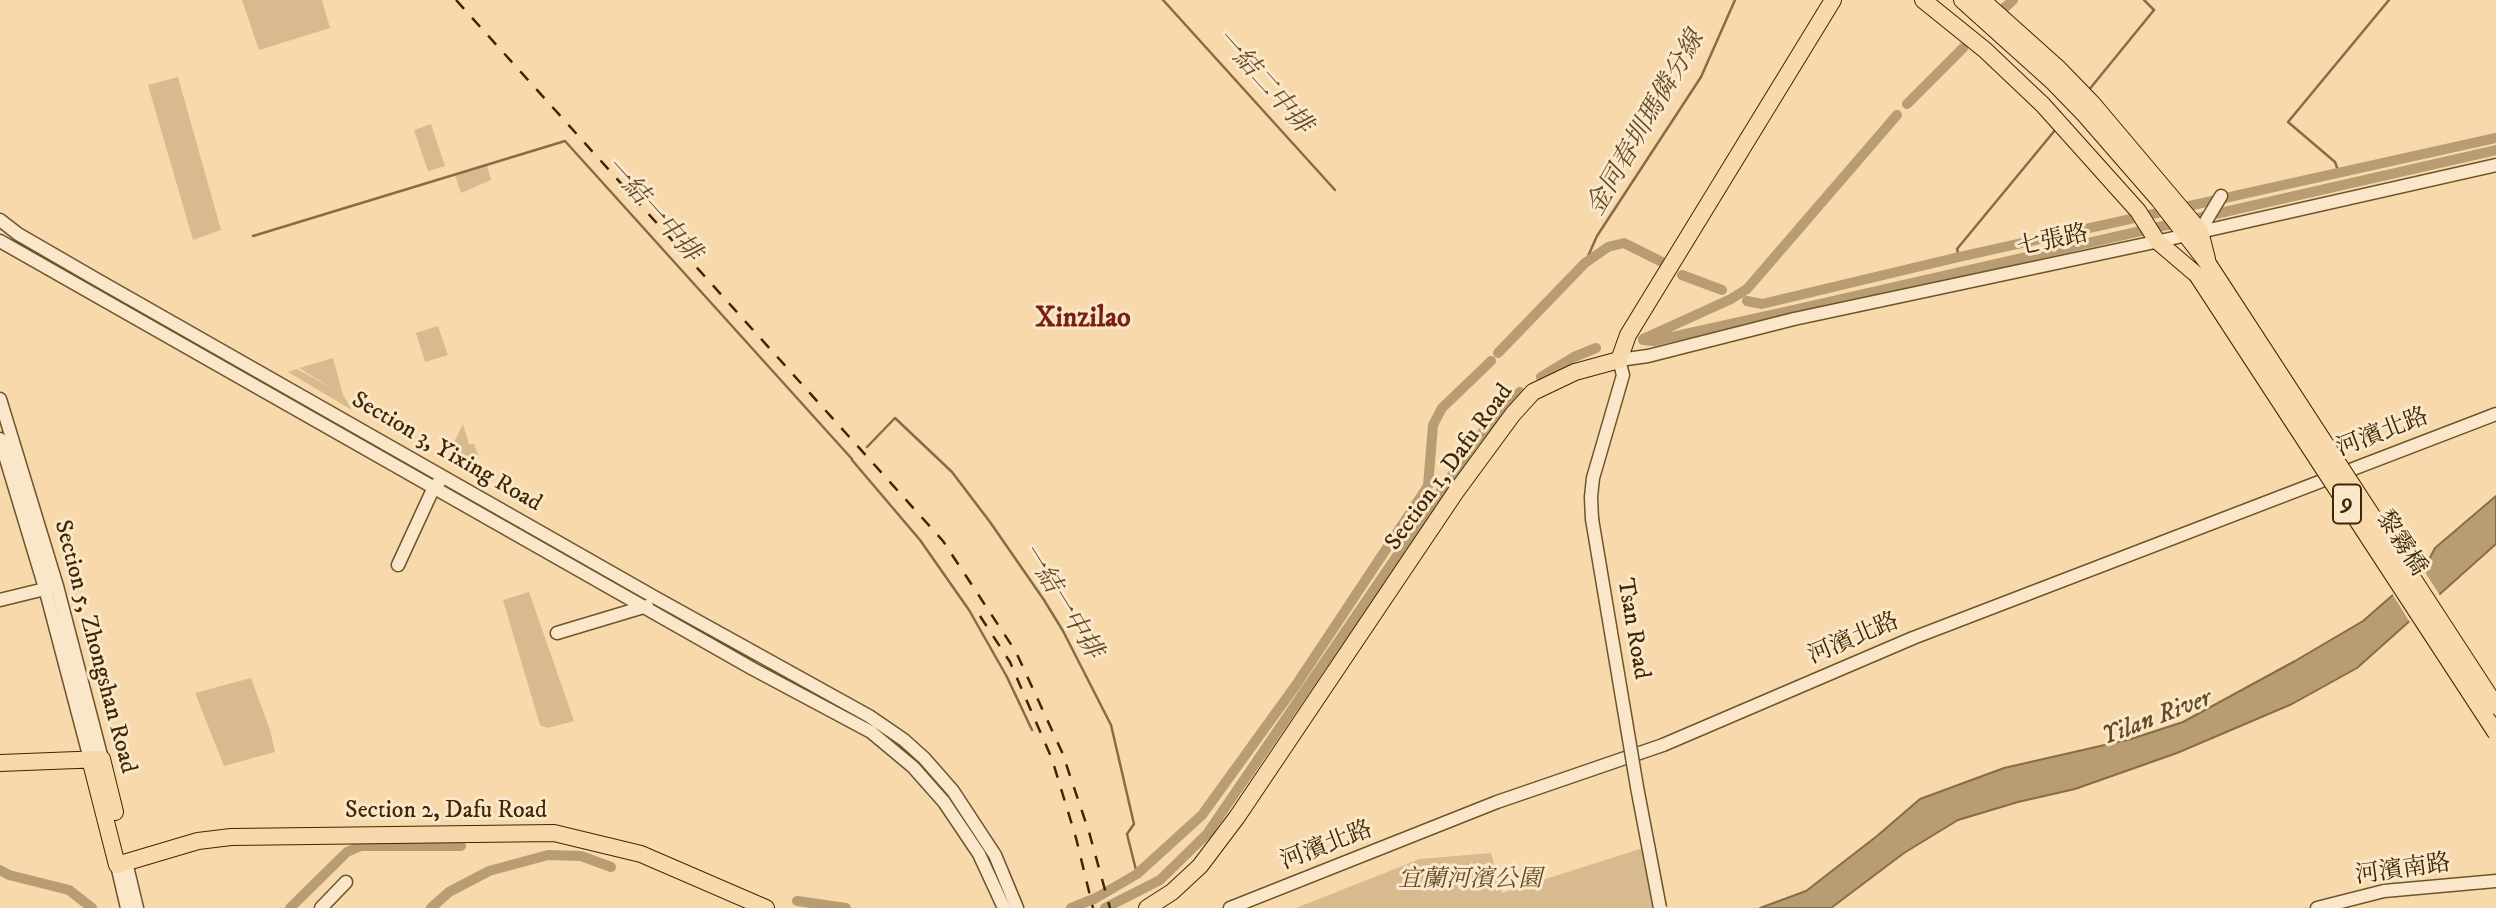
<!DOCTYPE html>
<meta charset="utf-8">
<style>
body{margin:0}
canvas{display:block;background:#f7d9ab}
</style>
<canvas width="2496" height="908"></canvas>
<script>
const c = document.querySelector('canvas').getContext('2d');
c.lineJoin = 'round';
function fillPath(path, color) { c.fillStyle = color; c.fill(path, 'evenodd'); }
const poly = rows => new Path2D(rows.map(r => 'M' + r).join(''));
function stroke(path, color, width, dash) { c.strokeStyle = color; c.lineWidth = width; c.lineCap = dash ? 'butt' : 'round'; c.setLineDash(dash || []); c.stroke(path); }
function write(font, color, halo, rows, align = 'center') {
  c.font = font + ' "IM FELL DW Pica","Noto Serif TC",serif'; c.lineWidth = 6; c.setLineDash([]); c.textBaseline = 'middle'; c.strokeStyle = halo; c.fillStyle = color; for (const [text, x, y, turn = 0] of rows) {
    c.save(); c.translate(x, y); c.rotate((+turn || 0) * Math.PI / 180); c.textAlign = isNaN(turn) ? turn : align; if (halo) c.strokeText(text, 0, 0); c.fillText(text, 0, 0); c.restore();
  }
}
fillPath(poly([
 [242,0,322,0,330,28,259,50],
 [178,77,221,230,193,240,148,85],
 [431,124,445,166,428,171,414,130],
 [487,165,491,180,461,193,455,175],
 [438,326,448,355,425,362,416,333],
 [333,358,343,395,352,410,288,372,297,369,332,388,299,368],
 [463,424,469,444,474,444,478,455,454,462,450,450],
 [529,592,574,721,547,728,540,725,503,600],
 [251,678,270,730,275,752,224,766,195,693],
 [1643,848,1657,908,1296,908,1420,859,1491,853,1502,893]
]), '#d7bb8e');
const water = poly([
 [2496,496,2496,544,2357,668,2292,704,2177,753,2075,789,2018,802,1958,820,1904,853,1831,908,1760,908,1806,891,1877,836,1920,799,2004,768,2131,739,2183,722,2295,661,2363,621,2425,567,2435,548,2496,496]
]);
fillPath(water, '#b89c72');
stroke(water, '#876d46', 2);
fillPath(poly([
 [2421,566,2441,597,2411,624,2391,592]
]), '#f7d9ab');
stroke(poly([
 [1163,0,1335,190],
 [2088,91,2154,10,2144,0],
 [2339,173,2335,162,2288,122,2389,0],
 [253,236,565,141,852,459],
 [1959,257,1957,249,2056,129],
 [1585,263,1597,236,1701,77,1735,0],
 [867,447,895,418,952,472,990,522,1044,600,1063,631,1111,725,1134,824,1127,834,1137,874],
 [852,460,920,540,969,610,1007,677,1032,730]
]), '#876d46', 2.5);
stroke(poly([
 [2001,11,2013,0],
 [1907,104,1963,48],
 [1682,275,1722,290],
 [1747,301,1762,304,1959,257,2496,138],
 [1643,339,1731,299,1747,289,1897,115],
 [1643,340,1654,341,1794,310,2496,150],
 [1498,353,1585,263,1608,247,1624,243,1664,263],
 [1541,377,1574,357,1596,348],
 [0,870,9,875,69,890,92,908],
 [797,901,846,908],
 [290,908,347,852,361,846,461,846],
 [431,908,449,892,489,871,548,855,581,856,611,867],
 [1071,908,1096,898,1137,874,1202,815,1296,685,1428,486,1433,425,1442,408,1491,361],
 [1105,908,1160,880,1207,834,1474,443,1506,404,1520,392]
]), '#b89c72', 10);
const minor = poly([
 [0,220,18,234,94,278,656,598,869,716,904,740,924,758,953,791,995,855,1017,908],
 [2200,231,2221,196],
 [0,241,753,669,871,732,913,767,944,802,979,854,1004,908],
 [0,399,57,586,102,759],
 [0,439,45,588,90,759],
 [1592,519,1591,497,1593,478,1623,375,1619,360,1648,356,1794,319,2169,239,2496,165],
 [398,565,434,487,440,481],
 [0,600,53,587],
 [557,633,647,606],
 [126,862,137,908],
 [117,865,127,908],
 [321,908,346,882],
 [1230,908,1497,802,1663,745,1913,638,2496,414],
 [2317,908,2384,891,2496,881]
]);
const major = poly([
 [1923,0,1985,50,2043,105,2138,211,2157,241,2197,275],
 [1962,0,2052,81,2085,115,2159,200,2209,265],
 [1982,0,2059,69,2092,103,2200,231,2207,259],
 [90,759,117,865,198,841,231,837,554,833,641,854,766,908],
 [0,763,102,759,115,812],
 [1147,908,1172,892,1200,866,1237,817,1455,493,1513,414,1533,392,1575,372,1619,360,1628,335,1833,0]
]);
stroke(minor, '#6c542d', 15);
stroke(major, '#3d2703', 18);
stroke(minor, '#fae6c8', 12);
stroke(major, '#f7d9ab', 16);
stroke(poly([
 [456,0,943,541,1016,652,1062,752,1089,832,1110,908],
 [980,616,1010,662,1052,759,1076,838,1093,908]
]), '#3d2703', 2.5, [12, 12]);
const minorBridge = poly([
 [1592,519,1637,787,1660,908]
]);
const majorBridge = poly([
 [2209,265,2496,706],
 [2197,275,2496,733]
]);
stroke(minorBridge, '#6c542d', 15, []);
stroke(majorBridge, '#3d2703', 18, []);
stroke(minorBridge, '#fae6c8', 12);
stroke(majorBridge, '#f7d9ab', 16);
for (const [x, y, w] of [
 [2347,504,28]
]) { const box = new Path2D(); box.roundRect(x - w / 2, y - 19.5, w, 39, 5); c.fillStyle = '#fae6c8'; c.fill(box); stroke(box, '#3d2703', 2); }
write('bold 23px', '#3d2703', null, [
 ["9",2347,504]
]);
write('24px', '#3d2703', '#fae6c8', [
 ["七張路",2053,242,-12],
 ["河濱北路",2383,434,-21],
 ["Section 3, Yixing Road",446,453,30],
 ["Section 1, Dafu Road",1450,468,-54],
 ["黎霧橋",2400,544,57],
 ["Tsan Road",1632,629,80],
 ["河濱北路",1854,640,-23],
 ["Section 5, Zhongshan Road",94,647,75],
 ["Section 2, Dafu Road",446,812],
 ["河濱北路",1327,847,-21],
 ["河濱南路",2403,871,-8]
]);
write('italic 24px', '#644c26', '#fae6c8', [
 ["宜蘭河濱公園",1470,881]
]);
write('italic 26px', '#624a24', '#fae6c8', [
 ["一結二中排",1262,83,48],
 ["金同春圳瑪僯分線",1647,124,-60],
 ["一結一中排",651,211,48],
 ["一結一中排",1060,602,58],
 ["Yilan River",2157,719,-21]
]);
write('bold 28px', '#7a1f14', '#fae6c8', [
 ["Xinzilao",1083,320]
]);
</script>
